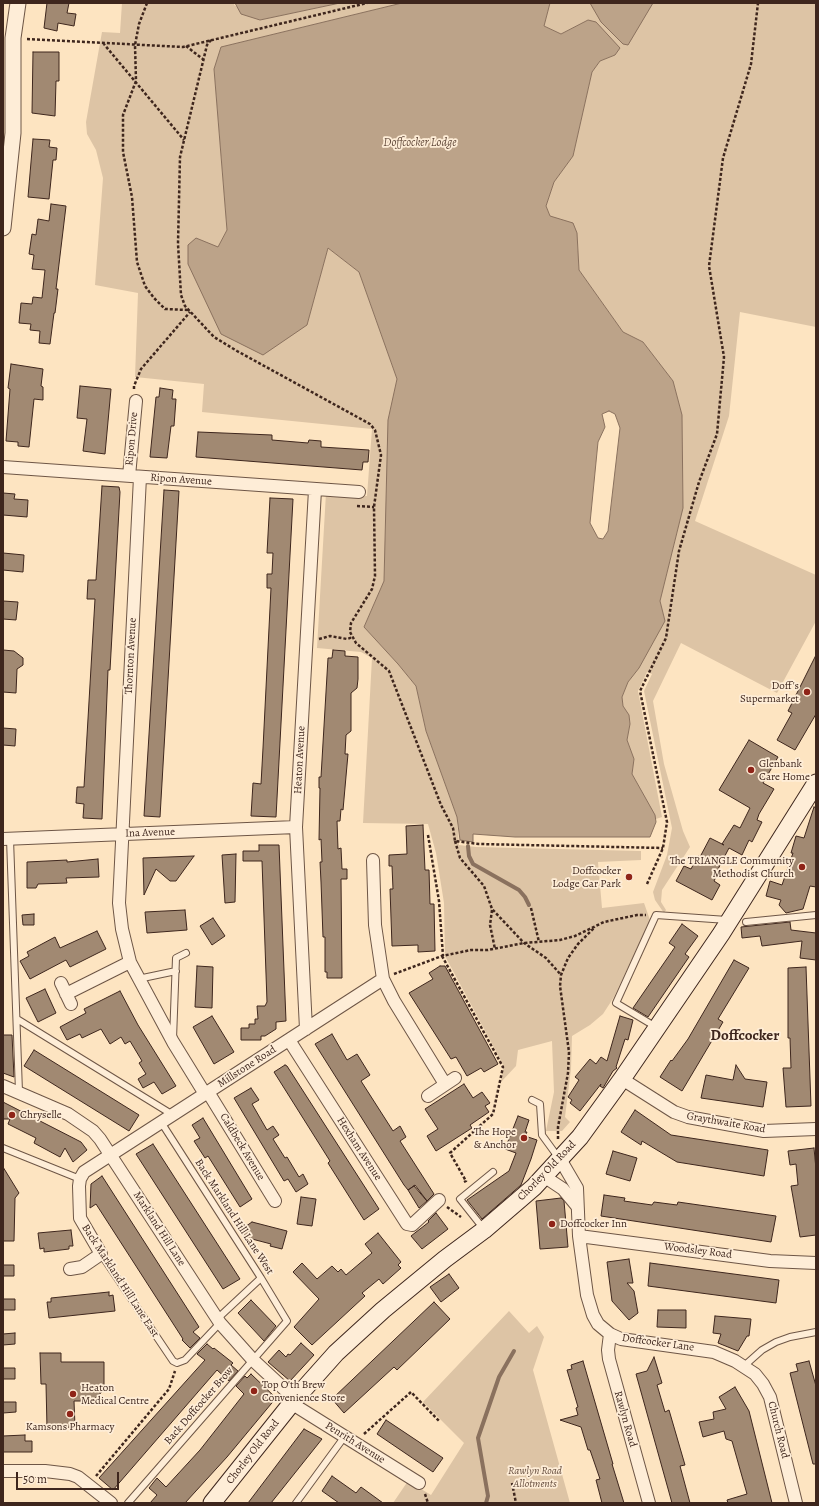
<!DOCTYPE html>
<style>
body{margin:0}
#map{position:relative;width:819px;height:1506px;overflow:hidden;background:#fde4c1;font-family:Alegreya,serif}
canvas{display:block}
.frame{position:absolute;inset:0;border:4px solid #3e261d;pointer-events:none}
.scale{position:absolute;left:16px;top:1472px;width:103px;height:18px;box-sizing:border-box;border:2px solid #3e261d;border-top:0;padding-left:5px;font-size:12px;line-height:14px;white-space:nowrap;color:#3e261d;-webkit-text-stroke:3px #feedd7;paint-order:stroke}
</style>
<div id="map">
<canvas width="819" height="1506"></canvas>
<div class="frame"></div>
<div class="scale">50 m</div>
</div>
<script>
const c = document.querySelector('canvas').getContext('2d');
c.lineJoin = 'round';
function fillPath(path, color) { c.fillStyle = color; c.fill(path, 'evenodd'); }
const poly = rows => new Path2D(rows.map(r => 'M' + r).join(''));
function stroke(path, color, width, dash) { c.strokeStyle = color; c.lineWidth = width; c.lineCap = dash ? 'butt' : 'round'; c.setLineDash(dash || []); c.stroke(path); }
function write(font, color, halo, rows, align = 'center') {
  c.font = font + ' Alegreya,serif'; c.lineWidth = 3.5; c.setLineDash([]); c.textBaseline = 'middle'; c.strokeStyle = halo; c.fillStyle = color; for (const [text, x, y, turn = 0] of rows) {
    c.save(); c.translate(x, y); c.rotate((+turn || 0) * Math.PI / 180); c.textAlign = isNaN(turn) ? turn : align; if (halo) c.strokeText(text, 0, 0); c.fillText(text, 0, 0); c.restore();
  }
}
fillPath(poly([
 [122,3,235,3,234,5,260,20,340,3,402,3,221,47,214,69,227,230,218,247,307,325,328,248,359,272,397,379,389,419,384,581,364,627,398,664,416,686,426,731,457,817,459,845,476,847,641,851,641,860,598,862,602,908,644,903,650,920,614,997,603,1014,590,1025,572,1036,571,1069,565,1117,570,1122,562,1131,546,1131,554,1092,552,1041,518,1050,516,1066,501,1082,504,1066,445,956,444,903,436,853,428,824,363,823,372,658,361,652,317,648,326,493,367,496,372,429,202,412,204,384,135,377,138,293,95,285,103,178,96,150,87,134,86,122,102,32,120,33],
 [550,3,816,3,816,327,740,312,729,416,695,521,816,575,816,621,777,693,681,643,653,701,664,764,683,831,690,847,662,890,661,902,666,910,664,913,655,900,653,892,667,855,672,828,644,691,652,674,647,672,638,691,662,817,656,819,632,774,634,759,627,740,630,724,629,715,623,706,622,697,628,682,639,667,665,621,660,601,683,508,682,415,673,381,643,342,623,332,579,270,577,233,550,216,546,206,554,182,573,156,592,72,600,61,615,55,588,20,561,34,544,26],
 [509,1311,529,1333,537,1326,544,1337,533,1370,570,1503,393,1503,408,1481,431,1495,464,1443,423,1402]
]), '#ddc4a5');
const water = poly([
 [235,3,340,3,260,20,241,14,235,3],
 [402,3,550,3,544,26,561,34,588,20,596,22,620,48,615,55,600,61,592,72,573,156,554,182,546,206,550,216,573,223,577,233,579,270,623,332,643,342,673,381,682,415,683,508,660,601,665,621,639,668,628,682,622,697,623,706,629,715,630,724,627,740,634,759,632,774,655,815,656,822,650,837,515,837,473,834,473,842,460,840,457,817,426,731,416,686,398,664,364,627,384,581,388,420,397,379,359,272,328,248,307,325,263,355,221,334,188,264,188,245,196,238,218,247,227,230,214,69,221,47,402,3],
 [609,411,615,414,620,428,608,531,603,539,598,538,590,523,598,442,605,427,602,414,609,411],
 [590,3,653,3,628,45,623,44,601,22,590,3]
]);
fillPath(water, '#bca389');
stroke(water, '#8a715e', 1);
stroke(poly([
 [468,846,469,856,473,864,519,890,525,897,529,905],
 [486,1503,488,1496,478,1438,499,1377,514,1351]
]), '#8a715e', 4);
const building = poly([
 [47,3,69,3,67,13,76,14,74,26,58,23,57,31,44,28,47,3],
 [33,52,59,52,59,81,56,81,55,116,32,113,33,52],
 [33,139,50,140,49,147,57,148,56,160,53,160,49,199,28,197,33,139],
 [51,204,66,206,56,289,58,289,55,313,54,313,50,344,39,343,40,331,30,330,31,324,19,323,21,303,32,304,33,297,42,298,45,270,32,269,34,255,29,254,32,234,36,235,38,219,49,221,51,204],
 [11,364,43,369,41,386,43,387,43,400,34,399,29,447,18,446,18,442,6,441,10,389,8,388,11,364],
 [80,386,111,389,105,454,83,451,87,419,77,418,80,386],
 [160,388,173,390,172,399,176,399,174,426,171,426,167,458,150,457,156,397,159,397,160,388],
 [198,432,272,435,272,440,308,443,309,440,321,441,321,447,369,450,368,462,363,462,362,470,196,457,198,432],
 [102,486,119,487,120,492,110,670,108,670,102,819,83,818,84,804,76,803,77,787,84,787,95,599,87,599,88,580,96,580,102,486],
 [164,490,179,491,160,817,144,816,164,490],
 [3,493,15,494,14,499,28,500,27,517,3,515,3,493],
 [270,498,293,499,276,817,251,816,253,783,261,784,263,748,271,588,267,588,267,574,272,574,273,553,267,553,270,498],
 [3,553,24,555,23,572,3,570,3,553],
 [3,601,18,602,16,620,3,619,3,601],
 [3,650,14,651,23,658,23,665,17,669,16,693,3,692,3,650],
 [333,650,345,651,345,656,358,657,358,679,357,688,351,693,351,731,346,735,345,754,348,754,343,810,341,809,340,821,337,821,338,849,341,848,342,869,347,869,347,879,341,879,342,978,327,978,327,972,325,972,325,937,323,937,321,882,320,862,322,862,321,839,319,840,320,788,319,788,319,777,321,777,328,658,332,658,333,650],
 [816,655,816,714,795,750,777,740,792,713,788,711,816,655],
 [3,728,16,729,15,746,3,745,3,728],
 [749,740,778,757,763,783,774,789,759,814,757,820,762,822,752,842,749,840,742,855,729,848,716,873,718,873,714,881,720,885,712,900,676,881,684,866,691,869,698,856,700,857,710,838,724,845,722,844,734,825,740,828,750,808,719,790,749,740],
 [814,807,816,808,816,887,810,886,803,909,786,913,779,905,781,900,766,896,770,881,782,885,793,853,791,853,796,836,804,838,814,807],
 [423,825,425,870,429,870,430,904,434,904,435,951,418,952,418,945,392,946,390,889,393,889,392,866,389,866,389,855,407,854,406,826,423,825],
 [259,845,279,845,286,1021,276,1022,276,1029,265,1036,261,1036,261,1040,241,1040,241,1028,249,1028,249,1024,255,1024,255,1019,258,1019,257,1006,265,1006,267,1002,262,861,243,861,243,851,259,851,259,845],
 [236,854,235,902,225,903,222,855,236,854],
 [194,856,176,881,170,881,156,869,144,895,143,858,194,856],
 [98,859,99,877,66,878,67,883,38,884,36,888,27,888,27,862,67,860,67,862,98,859],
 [185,910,187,930,147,933,145,912,185,910],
 [34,914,34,925,23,925,22,915,34,914],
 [213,918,225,936,212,945,200,926,213,918],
 [790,922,791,930,816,933,816,960,800,958,802,941,762,946,760,936,742,938,741,927,790,922],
 [682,924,698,936,685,954,689,957,648,1017,633,1008,675,947,669,943,682,924],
 [97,931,106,949,70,967,66,960,30,979,20,961,29,956,27,952,55,937,60,948,97,931],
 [734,960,749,968,718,1019,723,1022,682,1091,660,1077,671,1060,672,1061,688,1039,734,960],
 [197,966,213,967,212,1008,195,1007,197,966],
 [440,966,445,966,498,1064,484,1072,481,1068,467,1076,456,1057,451,1059,409,993,433,979,429,973,440,966],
 [806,967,811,1106,786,1107,783,1068,791,1068,790,1038,788,1038,788,968,806,967],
 [45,989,56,1013,38,1022,26,998,45,989],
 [120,991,138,1025,176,1086,162,1094,154,1082,143,1088,138,1079,146,1074,139,1063,142,1061,130,1041,125,1044,121,1037,110,1044,101,1029,82,1038,80,1034,67,1040,60,1027,86,1013,84,1009,120,991],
 [212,1016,234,1052,214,1064,193,1027,212,1016],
 [620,1016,633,1020,628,1040,625,1039,616,1067,617,1068,613,1071,603,1088,600,1086,601,1084,580,1111,570,1103,572,1100,568,1097,579,1080,575,1077,590,1059,596,1064,601,1057,607,1061,620,1016],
 [332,1034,347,1060,357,1054,370,1075,361,1081,393,1131,400,1126,406,1137,400,1141,434,1194,427,1201,415,1185,408,1190,404,1185,315,1044,332,1034],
 [3,1035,12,1035,14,1077,3,1073,3,1035],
 [34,1050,139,1115,129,1131,24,1066,34,1050],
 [285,1065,287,1066,379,1209,364,1220,328,1163,330,1161,274,1072,285,1065],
 [736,1065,745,1079,767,1082,763,1107,701,1098,706,1075,733,1080,736,1065],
 [464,1084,473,1098,482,1092,490,1103,485,1106,489,1112,470,1125,472,1128,436,1151,427,1136,438,1129,425,1109,464,1084],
 [251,1088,259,1100,252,1104,267,1130,273,1126,279,1135,273,1139,285,1158,287,1157,299,1177,303,1174,308,1184,296,1192,288,1179,284,1181,234,1098,251,1088],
 [3,1102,81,1142,87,1150,73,1162,65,1148,60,1157,34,1143,36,1138,8,1124,10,1119,3,1119,3,1102],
 [635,1110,671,1135,768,1150,764,1176,677,1162,642,1141,641,1145,621,1132,635,1110],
 [518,1116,529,1120,525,1132,527,1132,525,1136,537,1140,531,1159,521,1185,482,1219,467,1200,509,1171,516,1153,505,1149,518,1116],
 [203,1118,252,1199,240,1207,208,1156,205,1158,194,1141,200,1138,192,1125,203,1118],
 [153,1144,240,1279,223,1289,136,1154,153,1144],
 [814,1148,816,1169,816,1235,800,1237,791,1186,798,1185,796,1164,790,1165,788,1151,814,1148],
 [613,1151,637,1158,630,1181,606,1174,613,1151],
 [3,1167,19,1193,15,1198,14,1241,3,1241,3,1167],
 [102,1176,199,1327,193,1332,200,1338,190,1348,182,1340,183,1339,96,1204,90,1208,91,1184,102,1176],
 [414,1186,427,1201,419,1208,408,1190,414,1186],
 [604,1195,625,1198,624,1201,652,1205,654,1202,677,1205,678,1202,776,1216,771,1242,601,1216,604,1195],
 [301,1197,316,1199,312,1226,297,1224,301,1197],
 [561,1198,564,1201,568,1247,540,1249,536,1201,561,1198],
 [436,1213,448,1229,422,1249,411,1236,429,1222,428,1221,436,1213],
 [252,1222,287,1231,282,1249,270,1246,271,1244,252,1239,247,1242,239,1231,252,1222],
 [71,1230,73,1246,69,1246,69,1249,44,1252,44,1248,40,1249,38,1233,71,1230],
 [378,1233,401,1262,398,1265,401,1268,383,1284,379,1279,362,1293,365,1296,312,1345,294,1327,319,1299,293,1272,302,1263,317,1279,332,1266,338,1272,341,1269,346,1275,372,1253,365,1244,378,1233],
 [629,1259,633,1283,627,1283,634,1291,638,1313,629,1320,612,1301,607,1262,629,1259],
 [650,1263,779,1280,776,1303,648,1286,650,1263],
 [3,1265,14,1265,14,1276,3,1276,3,1265],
 [449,1274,459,1288,441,1302,430,1287,449,1274],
 [109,1292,109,1296,113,1295,115,1311,49,1318,47,1302,51,1302,51,1298,109,1292],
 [3,1299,15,1299,15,1310,3,1310,3,1299],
 [251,1300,276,1326,264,1341,238,1313,251,1300],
 [434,1302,450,1319,397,1370,394,1367,344,1413,332,1399,434,1302],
 [658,1310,686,1310,686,1328,657,1327,658,1310],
 [715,1316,751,1319,749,1336,747,1336,738,1351,718,1343,721,1334,713,1333,715,1316],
 [15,1333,15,1344,3,1345,3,1334,15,1333],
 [301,1343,314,1355,290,1381,268,1362,279,1350,286,1357,288,1354,290,1355,301,1343],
 [207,1344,213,1349,214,1348,233,1363,231,1365,238,1371,229,1381,217,1370,113,1490,99,1478,205,1360,197,1354,207,1344],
 [40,1353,61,1353,61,1362,104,1362,104,1390,92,1401,74,1401,75,1427,47,1428,46,1384,41,1384,40,1353],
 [654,1357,662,1383,657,1385,665,1412,669,1410,685,1465,680,1466,690,1503,672,1503,636,1374,647,1371,654,1357],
 [583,1361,613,1464,612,1464,624,1503,602,1503,596,1480,600,1479,590,1450,588,1450,581,1427,560,1420,578,1415,576,1408,578,1407,567,1370,572,1369,571,1365,583,1361],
 [809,1361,816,1386,816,1464,813,1464,790,1373,798,1371,796,1364,809,1361],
 [3,1368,15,1368,15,1379,3,1379,3,1368],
 [251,1374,276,1398,227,1457,185,1503,150,1503,157,1495,149,1488,157,1478,166,1487,200,1450,244,1394,236,1386,245,1376,247,1378,251,1374],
 [735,1387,749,1411,772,1503,728,1503,727,1500,747,1494,732,1441,726,1439,724,1431,703,1437,699,1422,714,1419,713,1412,726,1409,719,1397,735,1387],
 [3,1402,16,1402,16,1412,3,1413,3,1402],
 [386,1420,443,1458,433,1472,377,1434,386,1420],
 [304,1429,322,1439,271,1503,248,1503,304,1429],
 [25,1435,25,1441,32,1441,32,1452,3,1452,3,1436,25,1435],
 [332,1476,356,1493,361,1487,383,1503,339,1503,322,1491,332,1476]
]);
fillPath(building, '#a18972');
stroke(building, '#3e261d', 1);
const service = poly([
 [10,839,19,1092],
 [746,922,816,915],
 [138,979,176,971],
 [17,1019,173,1115],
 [656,1027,616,1003,656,915,727,920],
 [173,1039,176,958,186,953],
 [532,1100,540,1104,542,1135,558,1157],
 [3,1148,80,1179],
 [483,1228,460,1199,493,1172],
 [101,1254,173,1361,177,1363,185,1360,220,1323],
 [217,1319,261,1278],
 [744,1366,762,1350,776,1342,790,1337,816,1332],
 [128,1503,287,1321,261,1278,161,1122],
 [296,1503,345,1436]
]);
const minor = poly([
 [3,467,359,492],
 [129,476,136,401],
 [140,477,119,903,122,929,130,962,173,1042,205,1094],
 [3,839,296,827],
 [373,860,375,925,383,979,394,1001,445,1084],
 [61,983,71,1004],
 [66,994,130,962],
 [306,1029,296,827,315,490],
 [289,1040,407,1224,412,1225,439,1200],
 [622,1079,674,1112,688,1117,764,1131,816,1129],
 [3,1086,68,1114,93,1131,100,1139,220,1323,253,1360,295,1399],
 [208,1092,275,1201],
 [428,1096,455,1078],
 [560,1159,577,1188,579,1236,587,1295,593,1315,598,1324,610,1334,621,1339,714,1352,735,1361,755,1374,763,1384,770,1397,796,1503],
 [545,1177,563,1189,577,1206],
 [579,1236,770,1261,816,1263],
 [70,1269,82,1267,101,1254,80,1218,79,1186,80,1179,84,1172,383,979],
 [610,1334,608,1350,609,1359,649,1503],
 [291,1403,419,1483],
 [3,1471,45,1471,70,1474,78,1477,111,1503]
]);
const tertiary = poly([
 [3,228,13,133,13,38,18,3]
]);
const secondary = poly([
 [212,1503,295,1399,336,1353,383,1310,445,1259,484,1230,534,1187,580,1137,622,1079,721,934,816,783]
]);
stroke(service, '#6e5646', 8);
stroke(minor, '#6e5646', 14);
stroke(tertiary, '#6e5646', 17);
stroke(secondary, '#3e261d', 19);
stroke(poly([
 [147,3,139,24,135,45,136,81,123,115,123,152,132,197,137,262,145,286,154,298,165,309,188,310],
 [27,39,183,47,367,3],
 [211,40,207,45,180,157,178,244,181,295,185,306,214,337,237,351,370,424,375,430,381,455,374,507,375,576,372,589,351,623,350,632,356,643,389,671,441,805,453,828,455,841,479,844,663,848],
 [103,43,184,140],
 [186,46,204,60],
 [134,389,134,386,141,369,190,312],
 [357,506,374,507],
 [319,639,330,636,347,639,353,637],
 [428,835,439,901,443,956],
 [455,841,460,858,484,886,492,909,524,943,546,958,561,975],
 [647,884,663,848,667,822,640,691,666,638,679,551,699,482,717,434,724,357,709,266,723,158,751,64,758,3],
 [531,908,539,942],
 [492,910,490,925,495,949],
 [442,956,503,1067,493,1114,450,1153,466,1181,464,1182],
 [394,974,442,956,471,950,488,950,524,943,560,940,575,936,604,922,637,915,646,915],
 [558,1139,558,1127,568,1073,569,1052,560,986,561,975,568,958,578,944,595,927],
 [447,1207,461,1217],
 [364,1434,411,1392,440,1422],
 [96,1476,169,1389,175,1371],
 [512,1483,516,1503],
 [425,1494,428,1503]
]), '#3e261d', 2.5, [3, 2]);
stroke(service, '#feedd7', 6);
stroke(minor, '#feedd7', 12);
stroke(tertiary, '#feedd7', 15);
stroke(secondary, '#feedd7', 17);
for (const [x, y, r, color] of [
 [807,692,4,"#8f2418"],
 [751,770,4,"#8f2418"],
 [802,867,4,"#8f2418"],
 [629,877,4,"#8f2418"],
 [12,1115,4,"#8f2418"],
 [524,1138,4,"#8f2418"],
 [552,1224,4,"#8f2418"],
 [254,1391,4,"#8f2418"],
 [73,1394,4,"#8f2418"],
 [70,1414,4,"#8f2418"]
]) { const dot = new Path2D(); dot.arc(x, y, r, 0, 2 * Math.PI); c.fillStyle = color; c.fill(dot); stroke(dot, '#feedd7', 1.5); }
write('11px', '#3e261d', '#feedd7', [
 ["Ripon Drive",132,439,-85],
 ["Ripon Avenue",181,480,4],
 ["Thornton Avenue",131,656,-87],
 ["Heaton Avenue",300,760,-87],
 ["Ina Avenue",150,833,-2],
 ["Millstone Road",247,1067,-33],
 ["Graythwaite Road",726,1123,10],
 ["Caldbeck Avenue",242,1147,59],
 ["Hexham Avenue",359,1149,57],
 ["Chorley Old Road",547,1171,-46],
 ["Back Markland Hill Lane West",234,1217,57],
 ["Markland Hill Lane",159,1229,57],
 ["Woodsley Road",698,1251,7],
 ["Back Markland Hill Lane East",120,1281,57],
 ["Doffcocker Lane",658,1343,8],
 ["Back Doffcocker Brow",199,1406,-49],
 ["Rawlyn Road",625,1419,74],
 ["Church Road",778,1430,76],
 ["Penrith Avenue",355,1443,32],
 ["Chorley Old Road",253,1452,-52]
]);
write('11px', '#3e261d', '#feedd7', [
 ["Doff's",799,686,"right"],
 ["Supermarket",799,699,"right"],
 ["Glenbank",759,764],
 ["Care Home",759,777],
 ["The TRIANGLE Community",794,861,"right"],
 ["Methodist Church",794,874,"right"],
 ["Doffcocker",621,871,"right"],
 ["Lodge Car Park",621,884,"right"],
 ["Chryselle",20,1115],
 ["The Hope",516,1132,"right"],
 ["& Anchor",516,1145,"right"],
 ["Doffcocker Inn",560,1224],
 ["Top O'th Brew",262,1385],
 ["Convenience Store",262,1398],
 ["Heaton",81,1388],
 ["Medical Centre",81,1401],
 ["Kamsons Pharmacy",70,1427,"center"]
], 'left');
write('italic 11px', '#664e3f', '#feedd7', [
 ["Rawlyn Road",535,1471],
 ["Allotments",535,1484]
]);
write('italic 12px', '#644c3d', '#feedd7', [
 ["Doffcocker Lodge",420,143]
]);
write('bold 15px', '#3e261d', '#feedd7', [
 ["Doffcocker",745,1036]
]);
</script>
